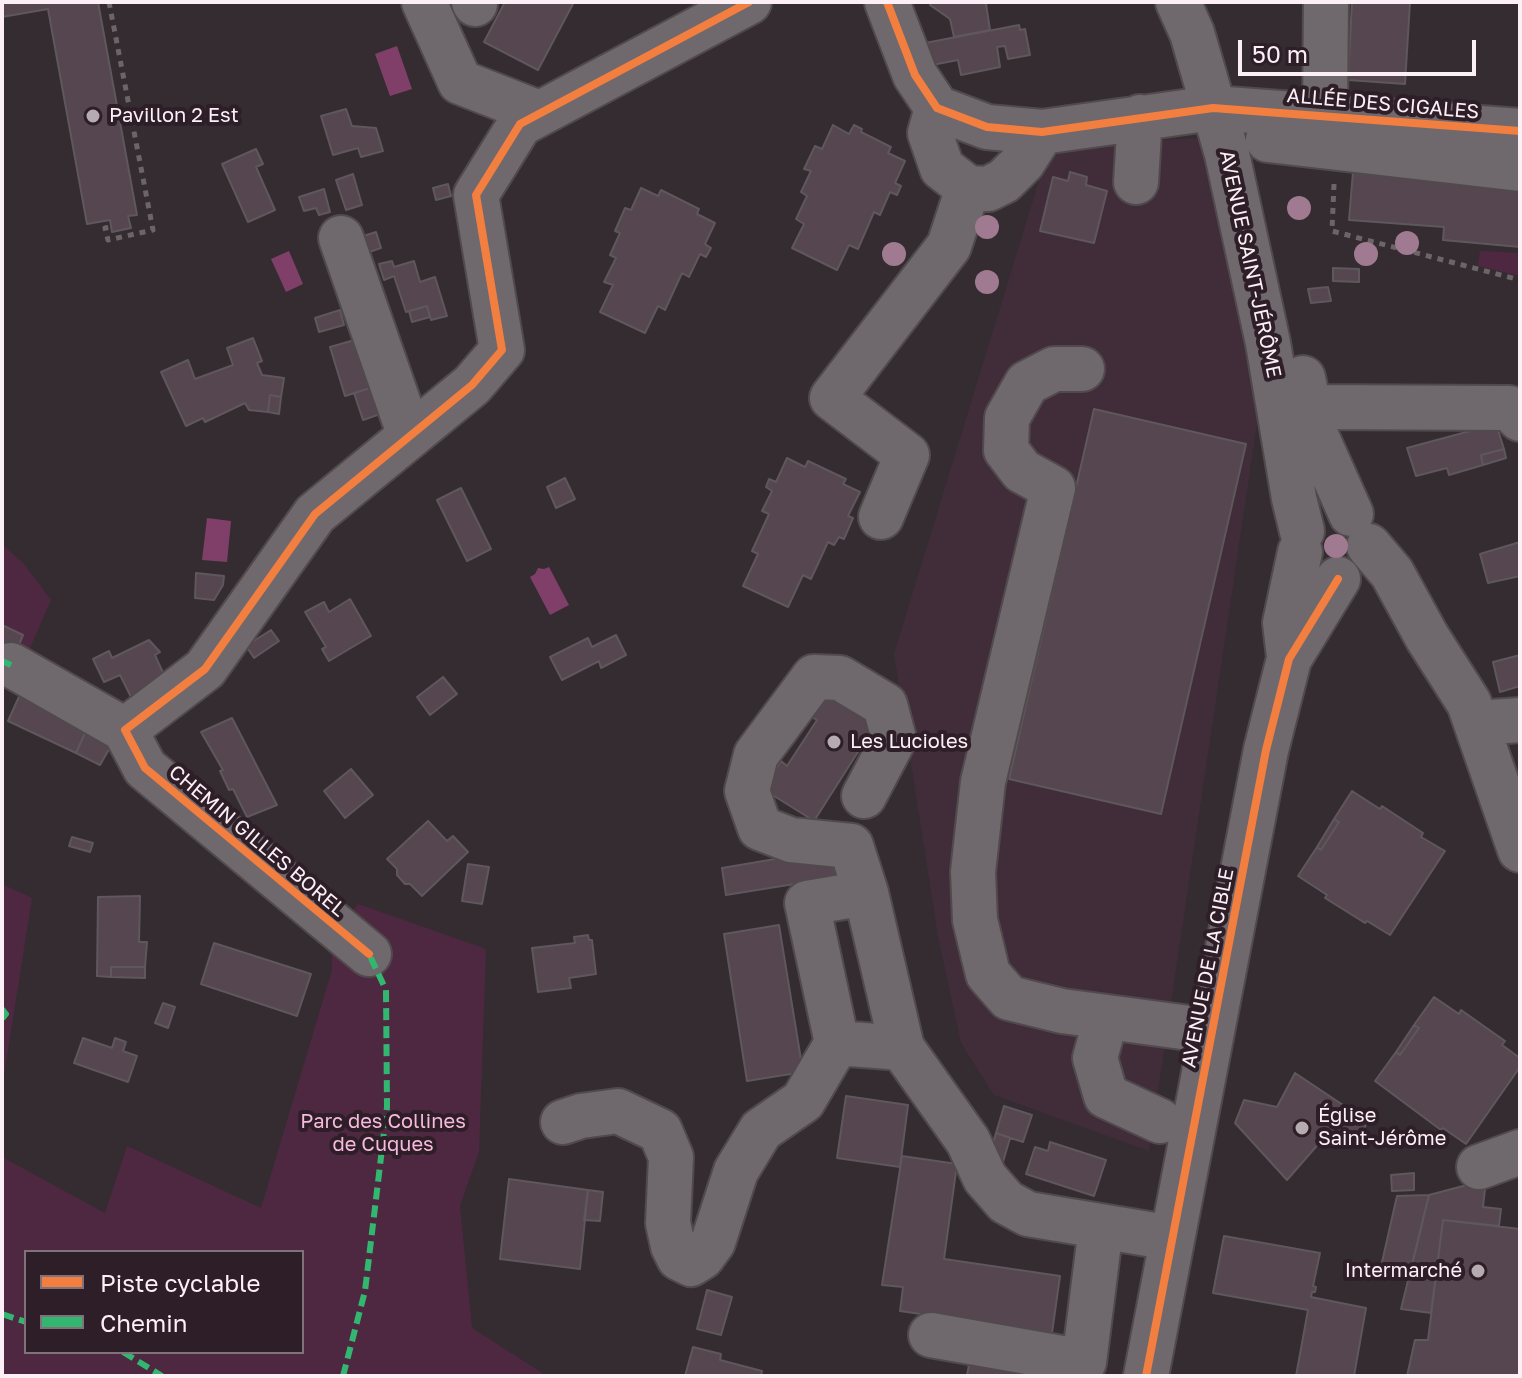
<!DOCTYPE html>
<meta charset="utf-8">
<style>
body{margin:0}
#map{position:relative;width:1522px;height:1378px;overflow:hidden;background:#352c31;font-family:"Golos Text",sans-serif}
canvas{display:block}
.frame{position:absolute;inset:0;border:4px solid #fcf0f6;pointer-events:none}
.legend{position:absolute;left:24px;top:1250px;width:280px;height:104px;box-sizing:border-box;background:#2e1e28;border:2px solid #80727a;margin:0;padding:10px 14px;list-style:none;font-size:24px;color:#fcf0f6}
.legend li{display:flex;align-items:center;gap:16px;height:40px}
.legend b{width:40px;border:2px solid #80727a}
.scale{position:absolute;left:1238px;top:40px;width:238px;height:36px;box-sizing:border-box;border:4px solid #fcf0f6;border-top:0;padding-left:10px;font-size:24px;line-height:28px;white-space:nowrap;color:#fcf0f6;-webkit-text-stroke:6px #2e1e28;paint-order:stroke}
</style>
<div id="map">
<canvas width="1522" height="1378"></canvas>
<div class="frame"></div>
<ul class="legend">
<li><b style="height:10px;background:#f27e40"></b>Piste cyclable</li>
<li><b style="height:10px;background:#33b770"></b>Chemin</li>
</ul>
<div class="scale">50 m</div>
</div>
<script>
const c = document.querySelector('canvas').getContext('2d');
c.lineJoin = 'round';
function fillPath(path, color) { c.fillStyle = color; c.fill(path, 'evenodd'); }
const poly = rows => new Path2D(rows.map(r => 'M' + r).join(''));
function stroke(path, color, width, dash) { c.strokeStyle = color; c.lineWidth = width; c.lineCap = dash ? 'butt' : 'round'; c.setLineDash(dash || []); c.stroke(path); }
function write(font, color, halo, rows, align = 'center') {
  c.font = font + ' "Golos Text",sans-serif'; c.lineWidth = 8; c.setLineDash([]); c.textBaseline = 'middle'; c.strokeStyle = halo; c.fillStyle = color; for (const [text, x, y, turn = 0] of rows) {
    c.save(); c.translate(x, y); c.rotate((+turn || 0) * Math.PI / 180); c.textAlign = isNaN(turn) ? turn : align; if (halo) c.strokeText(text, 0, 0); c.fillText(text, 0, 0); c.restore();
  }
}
fillPath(poly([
 [1197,138,1215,173,1260,403,1149,1151,994,1095,961,1043,938,936,894,654,1050,145]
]), '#412d39');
fillPath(poly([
 [1480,251,1520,253,1520,276,1478,266],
 [2,544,24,564,51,600,26,657,2,680],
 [2,884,32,898,2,1088],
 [358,904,486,949,479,1151,460,1206,472,1328,547,1376,2,1376,2,1157,105,1213,127,1146,261,1208,332,970,331,940],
 [26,1252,302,1252,302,1352,26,1352]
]), '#4e2840');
fillPath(poly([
 [397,46,412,89,390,96,375,54],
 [289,251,303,284,286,292,271,259],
 [207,518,231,521,227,562,202,560],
 [549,567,569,605,550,615,530,577,535,574,538,568,544,569]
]), '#803f69');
const building = poly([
 [2,2,98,2,137,215,128,216,131,228,112,232,110,220,87,224,48,9,2,17,2,2],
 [505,2,574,2,538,70,484,42,505,2],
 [932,2,982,2,986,4,990,30,954,37,950,19,930,5,932,2],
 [1352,2,1410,2,1405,84,1348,80,1352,2],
 [1019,25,1020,30,1025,29,1030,55,1008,59,1005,46,997,47,1000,67,961,75,958,60,932,65,920,44,1019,25],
 [346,109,352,126,376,128,383,151,361,157,358,148,333,155,321,116,346,109],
 [833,125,849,134,854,125,862,129,861,132,891,147,888,153,905,161,895,183,901,186,897,195,890,192,880,215,874,212,858,249,849,245,837,270,792,248,804,224,796,219,807,196,801,192,811,171,804,169,815,146,822,149,833,125],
 [256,149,263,164,256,167,275,210,248,222,222,164,256,149],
 [1354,160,1520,188,1520,247,1443,240,1444,227,1349,220,1354,160],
 [1070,172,1087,177,1086,185,1107,191,1094,243,1040,231,1053,177,1068,181,1070,172],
 [353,174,362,205,346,210,336,180,353,174],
 [448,184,451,196,436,200,433,188,448,184],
 [641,188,658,196,661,190,699,209,697,214,715,223,705,244,711,248,706,257,700,254,689,277,682,273,665,310,658,306,645,333,600,312,613,285,604,282,616,258,610,255,620,233,615,231,625,208,631,210,641,188],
 [324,189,330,212,319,215,316,208,304,211,299,197,324,189],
 [376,232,381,248,363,254,357,238,376,232],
 [392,261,394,267,414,261,420,282,435,277,447,316,431,320,427,306,406,312,394,276,384,280,379,264,392,261],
 [1333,268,1359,269,1359,282,1333,281,1333,268],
 [1328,287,1331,301,1311,303,1308,289,1328,287],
 [427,306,430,317,412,322,409,311,427,306],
 [340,310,344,325,319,332,315,318,340,310],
 [365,337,380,385,345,396,330,347,365,337],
 [253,338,262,361,257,363,262,375,284,378,281,397,270,395,268,412,249,410,245,403,205,422,203,418,186,426,161,372,188,360,195,379,233,365,227,348,253,338],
 [374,387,383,413,363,420,354,393,374,387],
 [270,395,281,397,279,414,268,412,270,395],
 [1094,409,1246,444,1161,814,1009,779,1094,409],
 [1496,424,1504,449,1481,455,1483,465,1449,475,1447,468,1416,476,1407,448,1496,424],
 [1504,449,1506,458,1483,465,1481,455,1504,449],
 [787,458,805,467,808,461,846,479,843,484,860,492,848,516,853,518,844,539,839,537,834,545,828,542,811,579,803,575,788,607,743,586,758,554,752,551,769,514,762,511,772,491,766,487,769,479,776,482,787,458],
 [565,478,575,499,556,508,547,487,565,478],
 [461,488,491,549,467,561,437,500,461,488],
 [1520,542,1520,576,1488,583,1480,554,1520,542],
 [196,573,224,576,223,585,214,600,195,598,196,573],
 [350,599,371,636,329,661,322,649,326,647,305,612,324,602,329,612,350,599],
 [2,625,23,635,16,652,2,645,2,625],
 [271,630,279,641,254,658,246,646,271,630],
 [616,635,626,655,601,668,599,661,562,680,550,657,588,638,592,647,616,635],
 [149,640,160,652,155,655,168,684,133,701,120,675,104,682,93,659,109,651,112,658,149,640],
 [1520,655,1520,686,1500,692,1493,662,1520,655],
 [443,677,457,694,430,715,417,697,443,677],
 [22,690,90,722,76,753,8,721,22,690],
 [827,690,877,722,814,821,763,789,781,761,787,766,817,720,810,716,827,690],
 [232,718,277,805,247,817,233,789,229,790,220,771,223,770,201,732,232,718],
 [90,722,112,744,100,765,76,753,90,722],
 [351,769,373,795,345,818,324,791,351,769],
 [1352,791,1380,809,1382,806,1423,833,1421,837,1445,851,1390,935,1367,921,1365,923,1325,898,1327,895,1298,876,1317,847,1321,850,1339,822,1334,819,1352,791],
 [1334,819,1339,822,1321,850,1317,847,1334,819],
 [428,821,447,841,453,836,468,852,422,896,410,884,405,884,397,875,397,869,387,859,428,821],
 [72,837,93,843,90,852,69,846,72,837],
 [834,849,838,877,726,895,722,868,834,849],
 [468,864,489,867,482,904,462,901,468,864],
 [140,896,139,942,147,942,145,967,111,967,111,977,97,976,98,897,140,896],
 [779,925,803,1072,747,1081,724,934,779,925],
 [588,935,589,940,592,940,596,974,569,978,571,988,538,992,532,948,575,943,574,937,588,935],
 [214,943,311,974,297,1016,201,984,214,943],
 [111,967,145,967,145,978,111,977,111,967],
 [1434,997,1459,1014,1461,1010,1505,1041,1502,1045,1520,1058,1520,1067,1466,1144,1443,1128,1441,1130,1375,1081,1396,1052,1400,1055,1419,1028,1414,1025,1434,997],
 [163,1003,175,1007,168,1028,155,1023,163,1003],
 [1414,1025,1419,1028,1400,1055,1396,1052,1414,1025],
 [83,1038,112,1048,115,1038,126,1042,123,1051,137,1056,128,1082,74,1063,83,1038],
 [1295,1073,1367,1121,1362,1136,1328,1133,1287,1180,1235,1123,1244,1100,1277,1107,1295,1073],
 [846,1096,908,1105,900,1167,837,1158,846,1096],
 [1004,1106,1032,1115,1023,1142,996,1133,1004,1106],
 [996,1133,1010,1138,1003,1162,991,1150,996,1133],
 [1050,1142,1106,1160,1094,1196,1026,1174,1035,1147,1048,1151,1050,1142],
 [902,1156,957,1164,944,1259,1060,1276,1052,1333,900,1311,903,1287,882,1285,902,1156],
 [1414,1173,1414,1190,1392,1191,1391,1175,1414,1173],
 [509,1179,588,1190,580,1269,500,1259,509,1179],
 [1486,1180,1483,1207,1501,1209,1499,1226,1443,1220,1431,1313,1401,1309,1429,1195,1486,1180],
 [588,1190,603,1192,600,1221,584,1220,588,1190],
 [1429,1195,1409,1278,1380,1271,1397,1196,1429,1195],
 [1443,1220,1520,1229,1520,1376,1407,1376,1415,1340,1428,1340,1443,1220],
 [1224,1236,1320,1253,1313,1286,1316,1287,1315,1292,1312,1292,1311,1297,1366,1308,1354,1376,1296,1376,1308,1310,1213,1293,1224,1236],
 [707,1290,732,1297,721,1335,697,1329,707,1290],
 [693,1347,721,1354,720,1360,762,1371,761,1376,685,1376,693,1347],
 [972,1350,1095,1376,970,1376,967,1375,972,1350]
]);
fillPath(building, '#564650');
stroke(building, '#5e575b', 2);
const minor = poly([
 [424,2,460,82,539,113],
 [474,2,475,4],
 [887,2,915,75,937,108,987,127,1042,132,1213,108,1520,131],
 [1178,2,1192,33,1227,154,1268,343,1294,498,1302,531],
 [937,108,930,133,942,168,968,188,988,189,1004,181,1023,162,1042,132],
 [1325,115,1326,2],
 [1268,140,1520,169],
 [1136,182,1140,117],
 [341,238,410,436],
 [1082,369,1054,369,1027,383,1007,418,1006,450,1022,471,1053,488,983,782,973,872,975,920,988,974,1009,998,1062,1011,1212,1031],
 [1303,378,1314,431,1351,514],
 [1309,407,1509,408,1520,419],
 [881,517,907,455,832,398,949,246,968,188],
 [1369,546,1392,573,1427,637,1469,703,1520,850],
 [1289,657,1285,623,1300,552],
 [11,665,125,730],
 [1476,723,1520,720],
 [864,796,894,739,885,705,840,678,814,677,756,755,747,791,760,828,791,840,851,846,866,893],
 [369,954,145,768,125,730,205,669,315,514,472,385,502,350,476,195,520,124,749,2],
 [1106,1018,1095,1058,1106,1096,1160,1121],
 [902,1048,837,1043,807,903,866,893,902,1048,968,1141,985,1178,1006,1202,1028,1214,1172,1238],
 [563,1122,581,1116,618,1111,660,1131,671,1157,668,1223,673,1246,679,1258,691,1264,702,1257,713,1242,736,1171,761,1130,803,1101,837,1043],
 [1479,1167,1520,1152],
 [931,1335,1084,1362,1101,1227],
 [1146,1376,1266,750,1289,659,1338,579]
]);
stroke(minor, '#514a4d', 48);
stroke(poly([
 [109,2,153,230,108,240,105,228,111,227],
 [1334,184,1332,231,1520,280]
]), '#6c6568', 5, [6, 6]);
stroke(minor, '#6f686c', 44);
stroke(poly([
 [2,661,11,665],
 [2,1009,6,1014,2,1019],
 [2,1314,26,1322],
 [123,1352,162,1376],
 [343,1376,365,1291,387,1107,386,990,369,954]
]), '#33b770', 6, [12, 6]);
stroke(poly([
 [887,2,915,75,937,108,987,127,1042,132,1213,108,1520,131],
 [369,954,145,768,125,730,205,669,315,514,472,385,502,350,476,195,520,124,749,2],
 [1146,1376,1266,750,1289,659,1338,579]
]), '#f27e40', 8);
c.fillStyle = '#a07a90';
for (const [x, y] of [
 [1299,208],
 [987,227],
 [1407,243],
 [894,254],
 [1366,254],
 [987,282],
 [1336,546]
]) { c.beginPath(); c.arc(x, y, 12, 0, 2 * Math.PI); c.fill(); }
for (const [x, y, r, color] of [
 [93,116,8,"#b6abb1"],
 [834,742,8,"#b6abb1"],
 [1302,1128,8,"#b6abb1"],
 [1478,1271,8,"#b6abb1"]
]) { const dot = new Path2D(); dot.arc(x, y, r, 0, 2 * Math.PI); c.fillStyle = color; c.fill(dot); stroke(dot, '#2e1e28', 3); }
write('20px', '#fcf0f6', '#2e1e28', [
 ["ALLÉE DES CIGALES",1383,104,5],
 ["AVENUE SAINT-JÉRÔME",1250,264,78],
 ["CHEMIN GILLES BOREL",257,841,40],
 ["AVENUE DE LA CIBLE",1208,968,-79]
]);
write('20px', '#fcf0f6', '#2e1e28', [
 ["Pavillon 2 Est",109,116],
 ["Les Lucioles",850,742],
 ["Église",1318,1116],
 ["Saint-Jérôme",1318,1139],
 ["Intermarché",1462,1271,"right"]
], 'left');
write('20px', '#f7b9dd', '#2e1e28', [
 ["Parc des Collines",383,1122],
 ["de Cuques",383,1145]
]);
</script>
